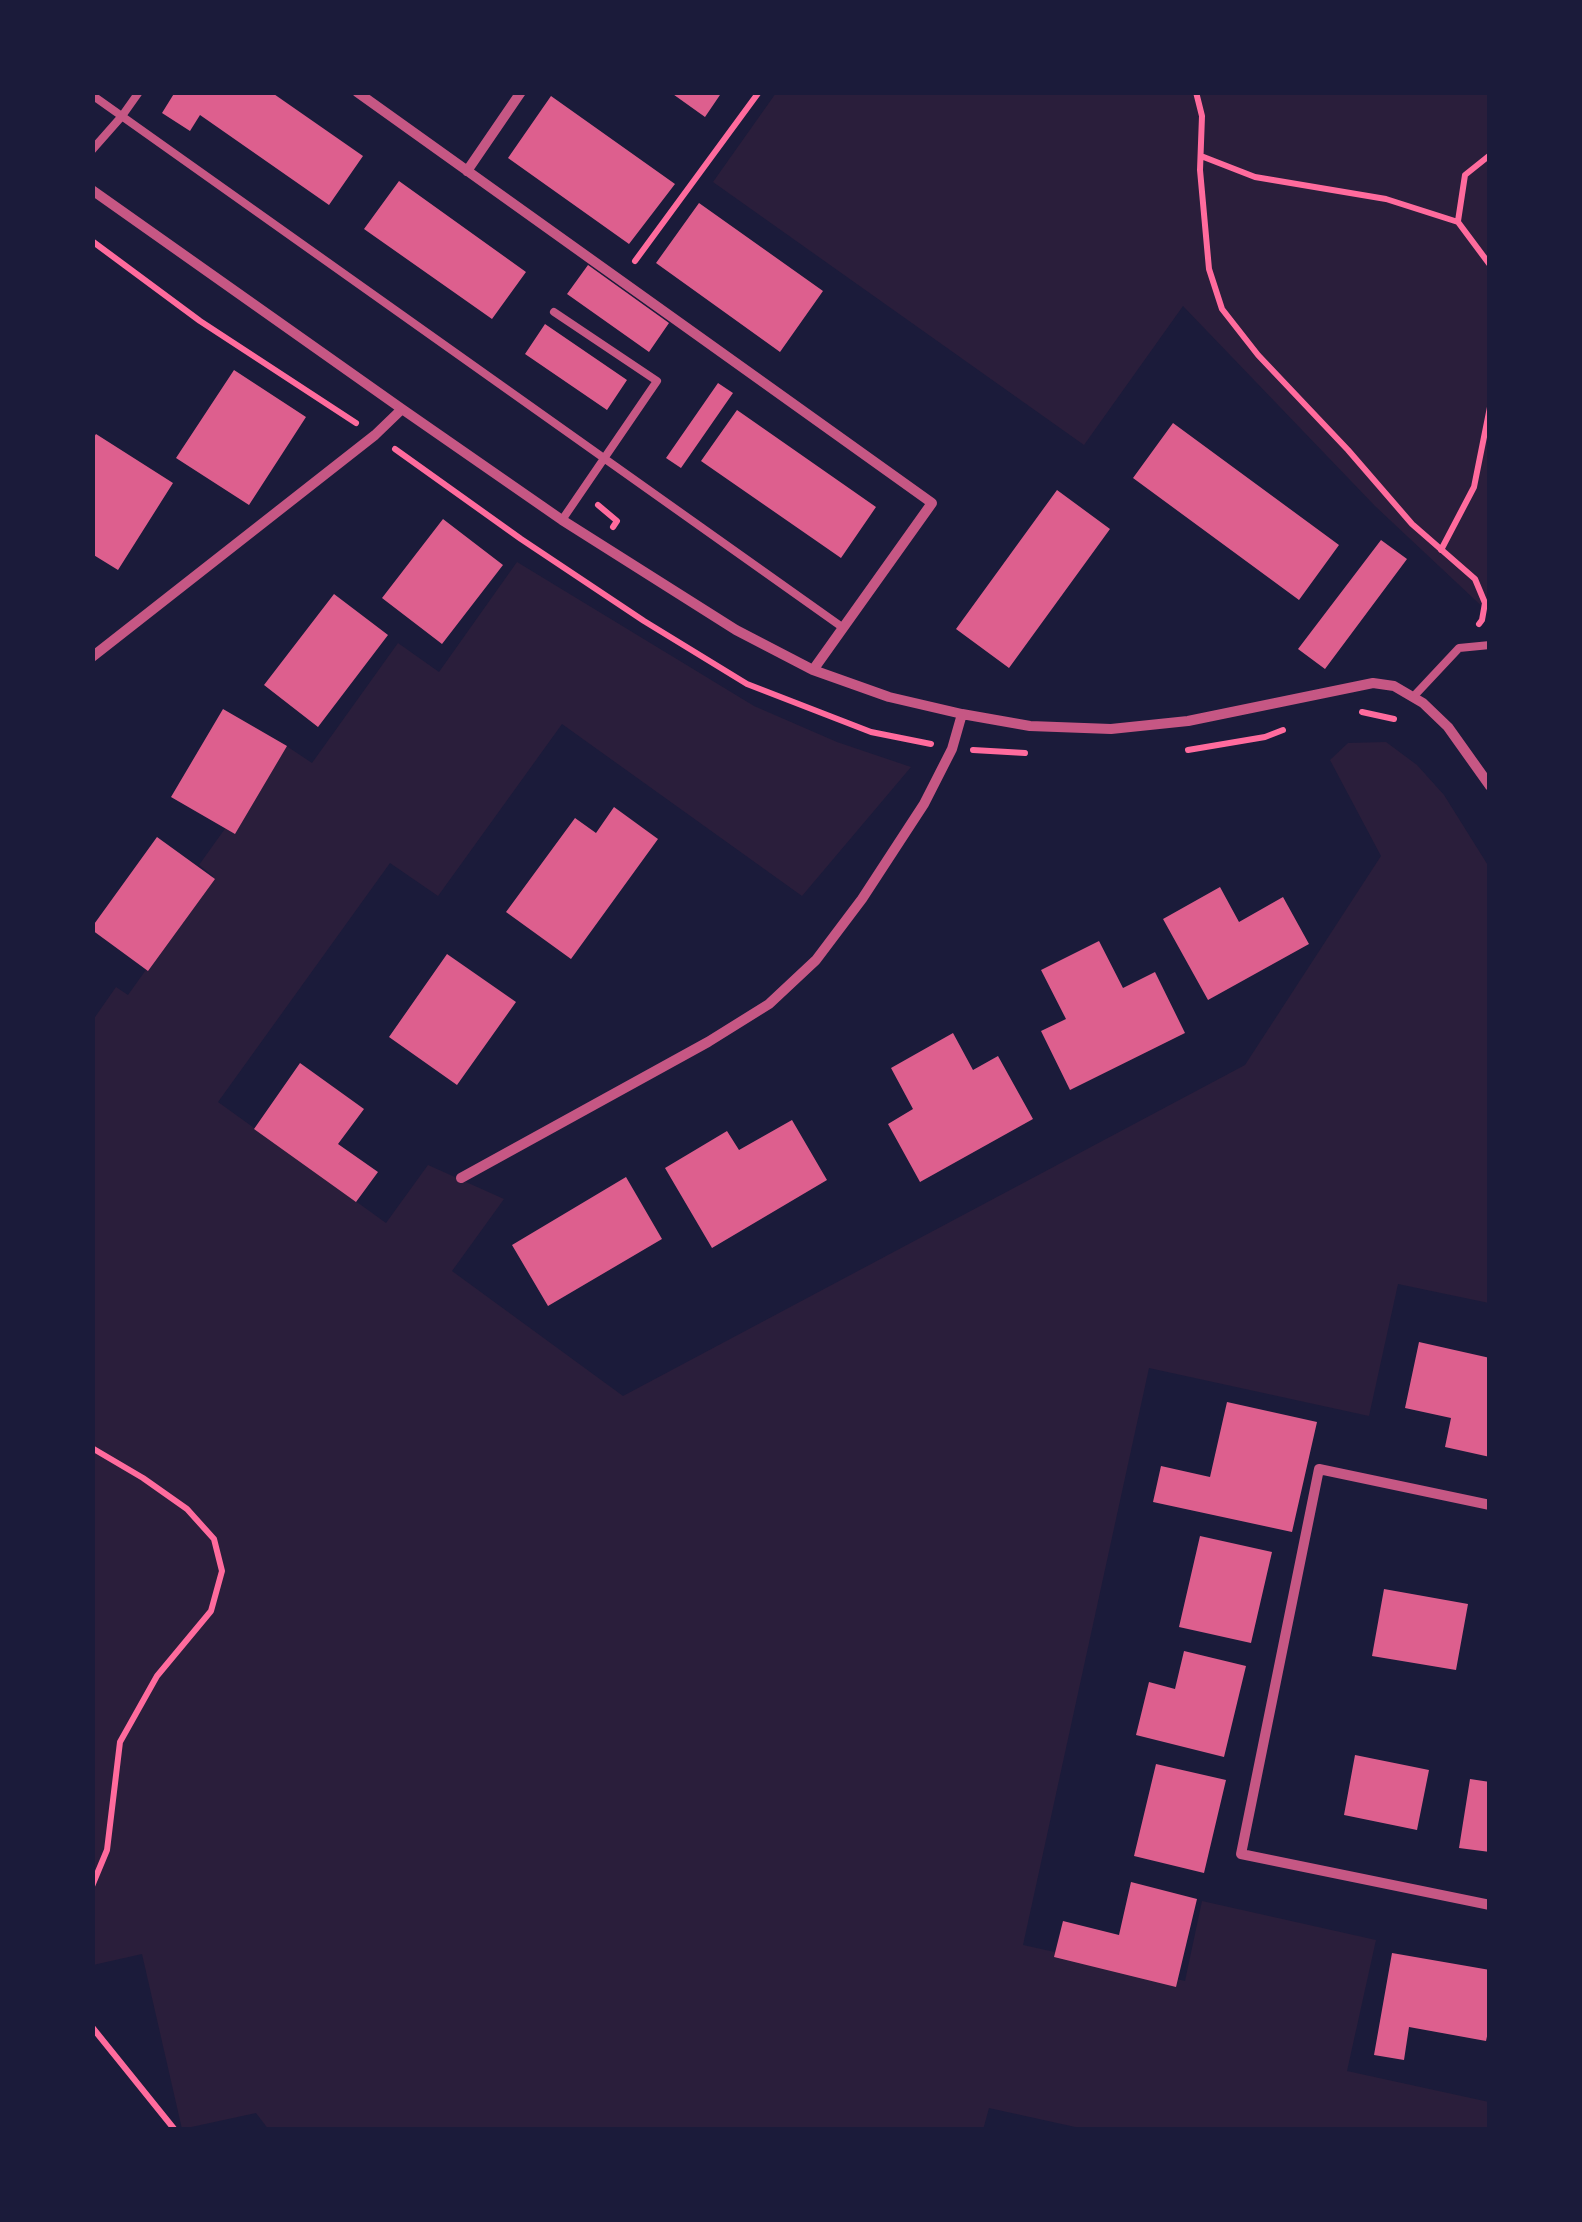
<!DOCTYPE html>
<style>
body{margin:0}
#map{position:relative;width:1582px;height:2222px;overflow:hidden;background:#1b1b3a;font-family:Overpass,sans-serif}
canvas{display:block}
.frame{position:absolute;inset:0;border:95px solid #1b1b3a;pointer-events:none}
</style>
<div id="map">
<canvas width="1582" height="2222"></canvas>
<div class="frame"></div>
</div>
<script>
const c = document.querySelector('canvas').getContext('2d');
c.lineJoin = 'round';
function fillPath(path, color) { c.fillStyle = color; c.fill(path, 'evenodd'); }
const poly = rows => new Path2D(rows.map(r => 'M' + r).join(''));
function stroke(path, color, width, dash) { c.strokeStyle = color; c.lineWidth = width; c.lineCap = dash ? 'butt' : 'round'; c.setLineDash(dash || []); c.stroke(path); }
fillPath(poly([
 [776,93,1489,93,1489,613,1375,506,1183,306,1084,445,713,182],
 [517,562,754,706,837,742,911,767,802,896,562,724,438,896,390,863,218,1102,386,1223,428,1165,504,1199,452,1271,623,1396,1245,1065,1381,856,1330,760,1348,743,1386,742,1417,765,1444,795,1489,867,1489,1303,1398,1284,1369,1416,1149,1368,1023,1945,1185,1981,1202,1901,1376,1940,1347,2071,1489,2102,1489,2129,1089,2130,989,2108,983,2130,269,2130,256,2113,182,2129,142,1954,93,1965,93,1020,116,987,128,995,213,876,199,865,285,745,312,763,398,643,439,672]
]), '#2a1e3b');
fillPath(poly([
 [175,92,271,92,363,156,329,205,200,115,190,131,162,113],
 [670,92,722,92,705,117],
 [551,96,675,184,629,244,508,158],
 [399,181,526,272,492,319,364,229],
 [699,203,823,291,780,352,656,263],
 [588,265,669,323,649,352,567,294],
 [545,324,627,380,607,410,525,354],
 [234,370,306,417,249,505,176,458],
 [718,383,733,393,681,468,666,458],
 [737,410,876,507,841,558,701,461],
 [1173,423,1339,545,1299,600,1133,478],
 [96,434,173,483,118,570,92,554,92,440],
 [1057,490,1110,529,1009,668,956,629],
 [443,519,503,565,442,644,382,598],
 [1381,540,1407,559,1325,669,1298,649],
 [334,594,388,635,318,727,264,685],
 [223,709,287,746,235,834,171,797],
 [614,807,658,839,571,959,506,912,575,818,596,833],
 [157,837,215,879,148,971,92,930,92,927],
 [1220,887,1239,922,1283,897,1309,944,1208,1000,1163,919],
 [1099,941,1123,988,1155,972,1185,1033,1070,1090,1041,1031,1066,1019,1041,970],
 [447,954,516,1002,457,1085,389,1037],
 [953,1033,973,1070,998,1056,1033,1119,920,1182,888,1124,913,1109,891,1068],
 [300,1063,364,1109,338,1144,378,1172,356,1202,254,1129],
 [792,1120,827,1180,712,1248,665,1168,727,1131,739,1150],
 [626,1177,662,1239,548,1306,512,1245],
 [1419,1342,1490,1358,1490,1457,1445,1447,1451,1418,1405,1408],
 [1227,1402,1317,1422,1292,1532,1153,1502,1161,1466,1210,1477],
 [1200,1536,1272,1552,1251,1643,1179,1627],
 [1384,1589,1468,1604,1456,1670,1372,1656],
 [1184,1651,1246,1666,1224,1757,1136,1735,1149,1682,1175,1689],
 [1355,1755,1429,1770,1417,1830,1344,1815],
 [1156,1764,1226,1780,1204,1873,1134,1856],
 [1470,1779,1490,1782,1490,1852,1459,1848],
 [1131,1882,1197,1899,1176,1987,1054,1957,1063,1921,1119,1935],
 [1392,1953,1490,1970,1490,2023,1486,2041,1409,2027,1404,2060,1374,2055]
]), '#dd5f8e');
stroke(poly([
 [1196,92,1202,116,1200,170,1209,269,1222,309,1258,355,1348,450,1412,524,1475,579,1485,603,1482,620,1479,624],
 [1201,156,1255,177,1386,199,1458,222,1490,265],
 [1458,221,1465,175,1490,155],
 [92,241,200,321,356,423],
 [635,261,759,92],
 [395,449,521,539,644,621,747,684,871,732,931,744],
 [598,505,617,521,613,527],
 [1441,550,1474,487,1490,407],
 [1362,712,1394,719],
 [973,750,1025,753],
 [1188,750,1265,737,1283,730],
 [92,1448,143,1478,187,1509,214,1539,222,1571,211,1611,157,1676,120,1742,107,1850,92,1886],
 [92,2027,175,2130]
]), '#ff6b9d', 6);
stroke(poly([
 [92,95,842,627],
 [92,150,122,116,139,92],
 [554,312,657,381,562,520],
 [1414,696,1459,648,1490,645]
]), '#c65784', 8);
stroke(poly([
 [357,92,932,503,813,670],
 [467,171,521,92],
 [92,190,402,409,562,520,736,630,813,670,889,697,962,714,1030,726,1111,729,1188,721,1373,683,1394,686,1423,703,1448,727,1490,786],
 [92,657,375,435,402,409],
 [461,1178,708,1042,769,1004,816,960,862,899,924,804,952,749,962,714],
 [1490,1505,1319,1469,1241,1854,1490,1905]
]), '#c65784', 10);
</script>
